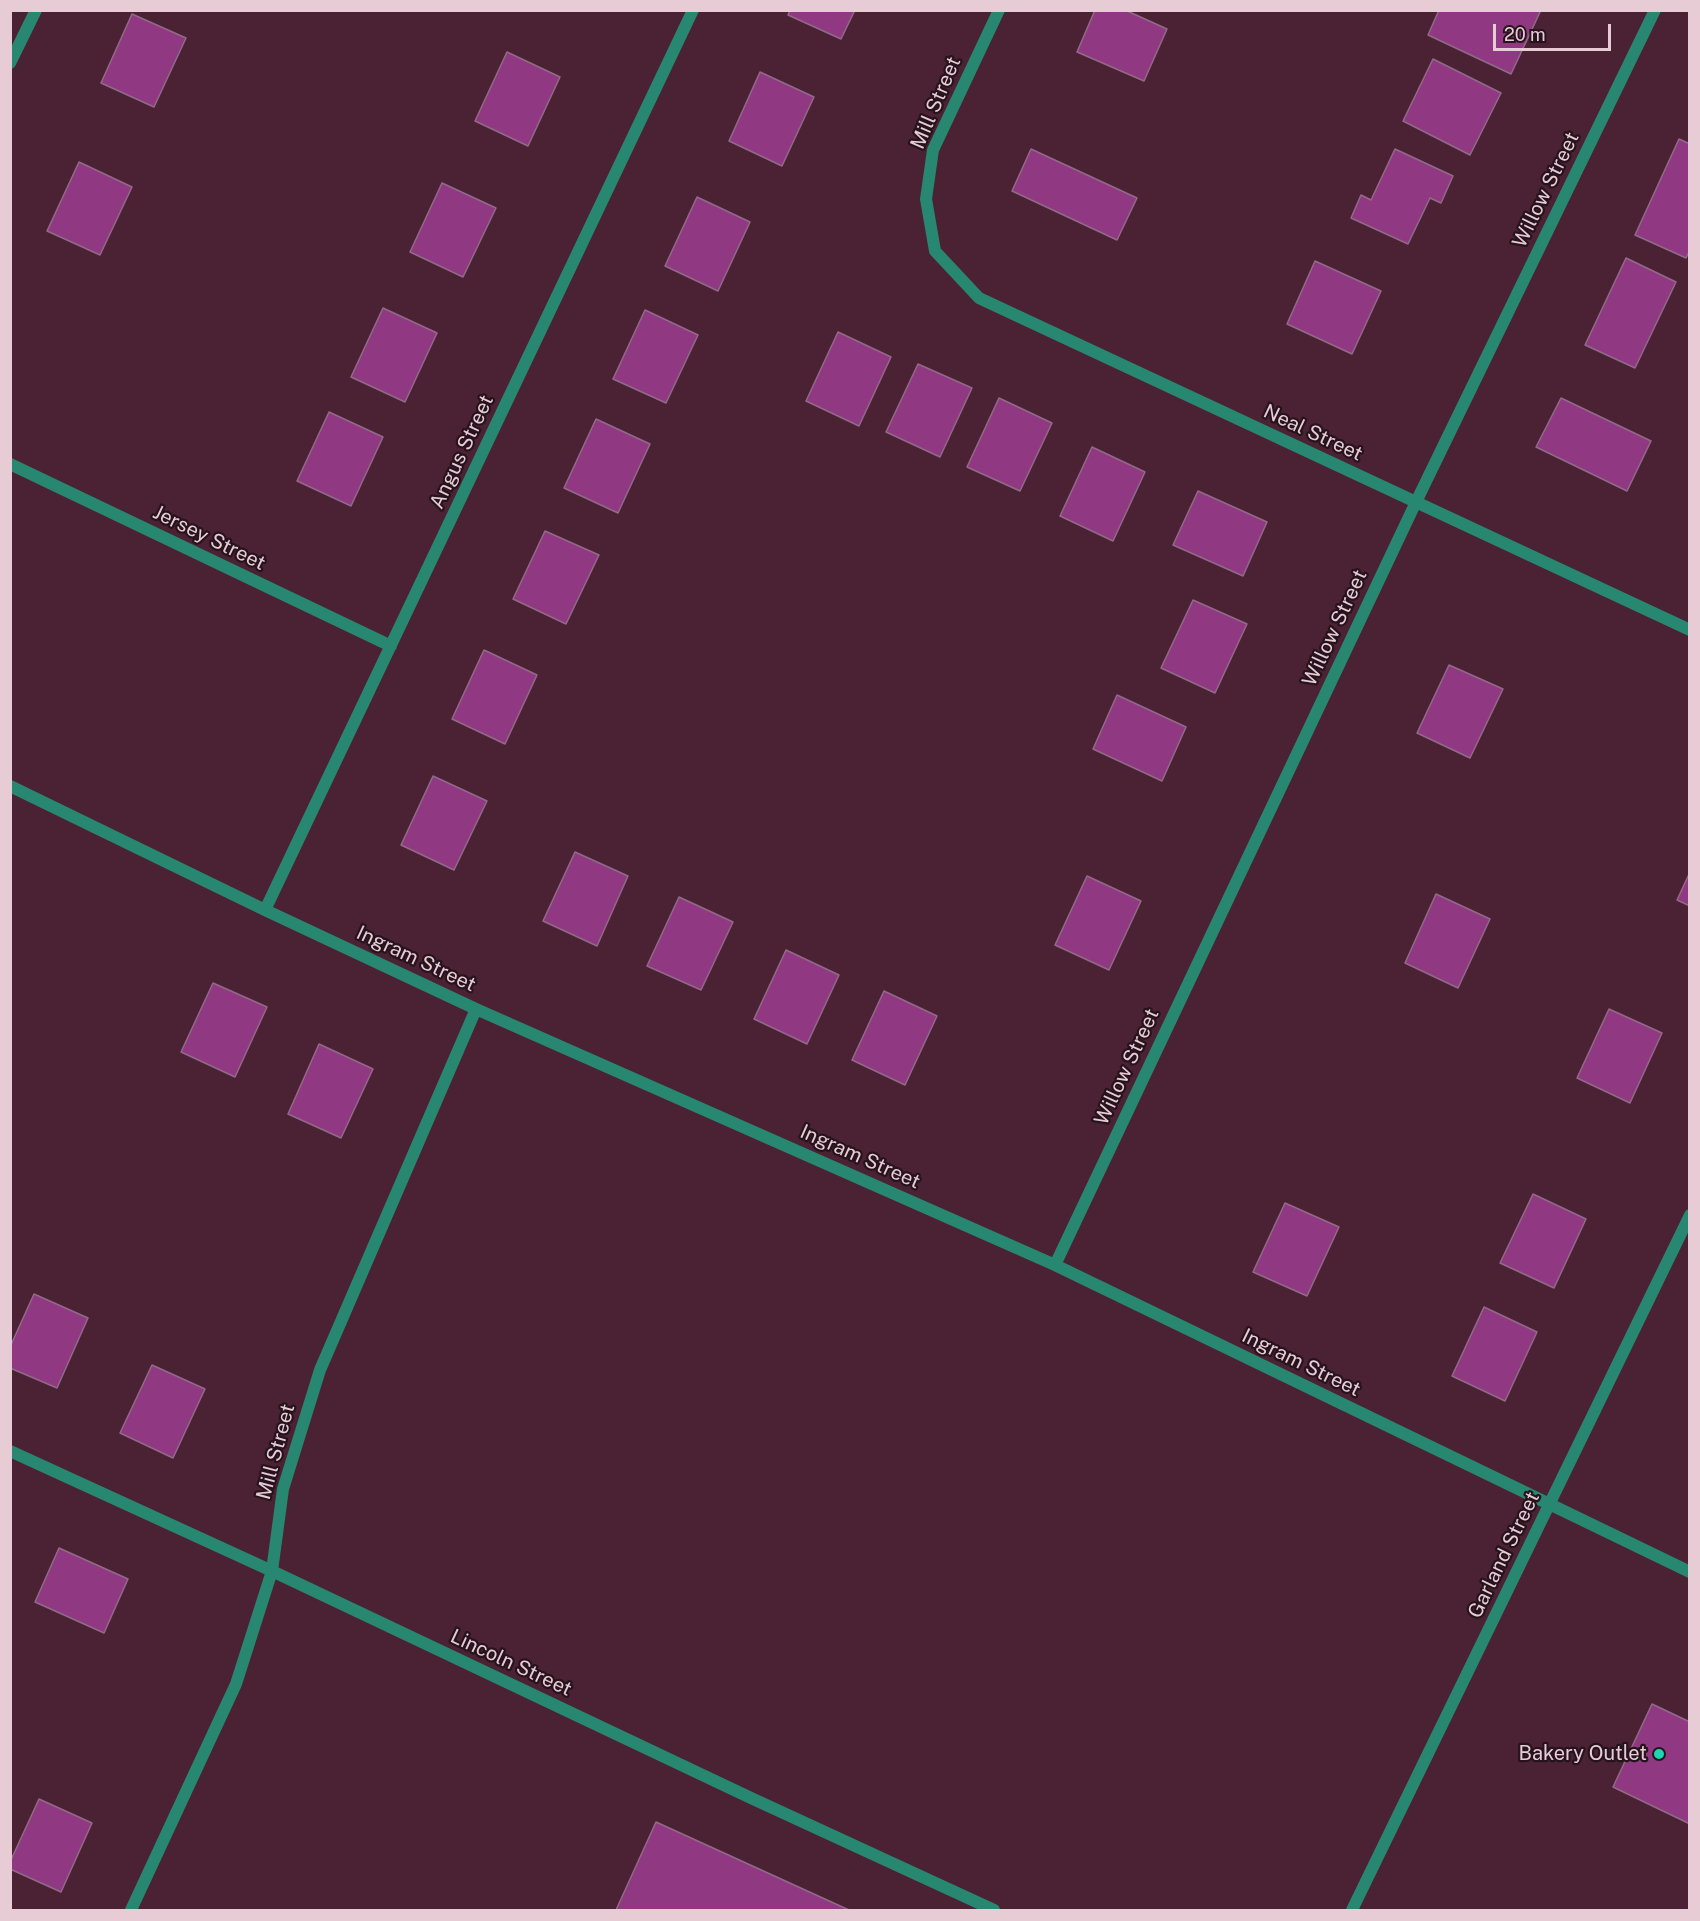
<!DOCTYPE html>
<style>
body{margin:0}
#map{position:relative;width:1700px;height:1921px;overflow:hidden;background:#4b2234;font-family:"Public Sans",sans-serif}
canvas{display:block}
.frame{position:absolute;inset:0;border:12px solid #e7ccd6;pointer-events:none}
.scale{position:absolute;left:1493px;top:24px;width:118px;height:27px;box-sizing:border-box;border:3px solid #e7ccd6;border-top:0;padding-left:8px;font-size:18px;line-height:21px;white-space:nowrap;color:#e7ccd6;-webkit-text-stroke:4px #26131b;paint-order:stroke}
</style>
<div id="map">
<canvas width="1700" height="1921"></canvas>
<div class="frame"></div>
<div class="scale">20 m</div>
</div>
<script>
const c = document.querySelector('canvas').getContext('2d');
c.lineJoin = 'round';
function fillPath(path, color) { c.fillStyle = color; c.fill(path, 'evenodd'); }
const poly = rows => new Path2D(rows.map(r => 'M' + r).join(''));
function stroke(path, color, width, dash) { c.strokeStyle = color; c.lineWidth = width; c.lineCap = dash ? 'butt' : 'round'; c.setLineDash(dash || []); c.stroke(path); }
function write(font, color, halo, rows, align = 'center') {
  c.font = font + ' "Public Sans",sans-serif'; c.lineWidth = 4.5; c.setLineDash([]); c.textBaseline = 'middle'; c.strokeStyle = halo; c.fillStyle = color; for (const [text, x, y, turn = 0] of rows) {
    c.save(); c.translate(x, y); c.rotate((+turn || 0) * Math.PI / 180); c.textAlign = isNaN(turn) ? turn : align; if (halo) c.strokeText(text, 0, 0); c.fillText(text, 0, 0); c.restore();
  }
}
const building = poly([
 [790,10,855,10,841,39,788,15,790,10],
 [1095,10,1125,10,1167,29,1144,81,1077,52,1095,10],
 [1439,10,1541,10,1511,74,1428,35,1439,10],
 [132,14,186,38,154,107,101,83,132,14],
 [507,52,560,77,528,146,475,121,507,52],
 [1433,59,1501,93,1470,155,1403,121,1433,59],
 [760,72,814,97,782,166,729,141,760,72],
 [1679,139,1690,144,1690,250,1686,258,1635,235,1679,139],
 [1031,149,1137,198,1117,240,1012,191,1031,149],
 [1395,149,1453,176,1441,203,1430,198,1408,244,1351,218,1361,195,1371,200,1395,149],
 [79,162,132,187,100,255,47,231,79,162],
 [442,183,496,208,463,277,410,252,442,183],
 [697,197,750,222,718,291,665,266,697,197],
 [1626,258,1676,282,1635,368,1585,345,1626,258],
 [1315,261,1381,291,1352,354,1287,324,1315,261],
 [383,308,437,333,405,402,351,377,383,308],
 [645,310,698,335,666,403,613,379,645,310],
 [838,332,891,357,859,426,806,401,838,332],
 [918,364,972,388,940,457,886,432,918,364],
 [999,398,1052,423,1020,491,967,467,999,398],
 [1561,398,1651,441,1627,491,1536,447,1561,398],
 [329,412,383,437,351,506,297,481,329,412],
 [596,419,650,444,618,513,564,488,596,419],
 [1092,447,1145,472,1113,541,1060,516,1092,447],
 [1198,491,1267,522,1243,576,1173,545,1198,491],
 [545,531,599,555,566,624,513,599,545,531],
 [1193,600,1247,624,1215,693,1161,668,1193,600],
 [484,650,537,675,505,744,452,719,484,650],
 [1449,665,1503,689,1470,758,1417,733,1449,665],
 [1117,695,1186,727,1162,781,1093,749,1117,695],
 [433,776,487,801,454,870,401,845,433,776],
 [575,852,628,876,597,946,543,921,575,852],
 [1690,872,1690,906,1677,900,1690,872],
 [1087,876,1141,901,1109,970,1055,945,1087,876],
 [1436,894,1490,919,1458,988,1405,963,1436,894],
 [679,897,733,922,701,990,647,966,679,897],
 [786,950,839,975,807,1044,754,1019,786,950],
 [213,983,267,1007,235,1077,181,1052,213,983],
 [884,991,937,1016,905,1085,852,1060,884,991],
 [1609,1009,1662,1033,1630,1103,1577,1078,1609,1009],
 [319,1044,373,1069,341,1138,288,1114,319,1044],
 [1533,1194,1586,1219,1554,1288,1500,1263,1533,1194],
 [1285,1203,1339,1227,1307,1296,1253,1272,1285,1203],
 [34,1294,88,1318,57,1388,10,1368,10,1347,34,1294],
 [1484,1307,1537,1332,1505,1401,1452,1376,1484,1307],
 [152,1365,205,1389,173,1458,120,1433,152,1365],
 [59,1548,128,1579,104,1633,35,1602,59,1548],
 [1652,1704,1690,1722,1690,1824,1613,1787,1652,1704],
 [39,1799,92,1823,61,1892,10,1869,10,1862,39,1799],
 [656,1822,849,1910,616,1910,656,1822]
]);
fillPath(building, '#903982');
stroke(building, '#926a89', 1.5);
stroke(poly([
 [999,10,933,150,926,199,935,251,979,298,1690,630],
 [10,63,36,10],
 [10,464,391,646],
 [10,786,265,910,476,1009,1055,1265,1690,1572],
 [265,910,693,10],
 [1055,1265,1416,502,1655,10],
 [10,1451,272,1571,751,1798,994,1910],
 [131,1910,236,1684,272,1571,283,1489,320,1370,476,1009],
 [1352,1910,1690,1215]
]), '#288771', 12);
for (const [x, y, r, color] of [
 [1659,1754,6,"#1cd5b1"]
]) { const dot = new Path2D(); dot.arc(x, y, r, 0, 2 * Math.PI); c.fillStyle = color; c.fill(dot); stroke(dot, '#26131b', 2); }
write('20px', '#e7ccd6', '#26131b', [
 ["Mill Street",936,103,-67],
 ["Willow Street",1546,190,-64],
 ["Neal Street",1313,433,25],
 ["Angus Street",462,452,-65],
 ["Jersey Street",209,538,26],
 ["Willow Street",1335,628,-65],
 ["Ingram Street",416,959,25],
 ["Willow Street",1127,1067,-65],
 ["Ingram Street",860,1157,24],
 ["Ingram Street",1301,1363,26],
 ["Mill Street",276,1452,-75],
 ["Garland Street",1504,1555,-64],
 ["Lincoln Street",511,1663,25]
]);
write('20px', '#e7ccd6', '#26131b', [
 ["Bakery Outlet",1647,1754]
], 'right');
</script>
